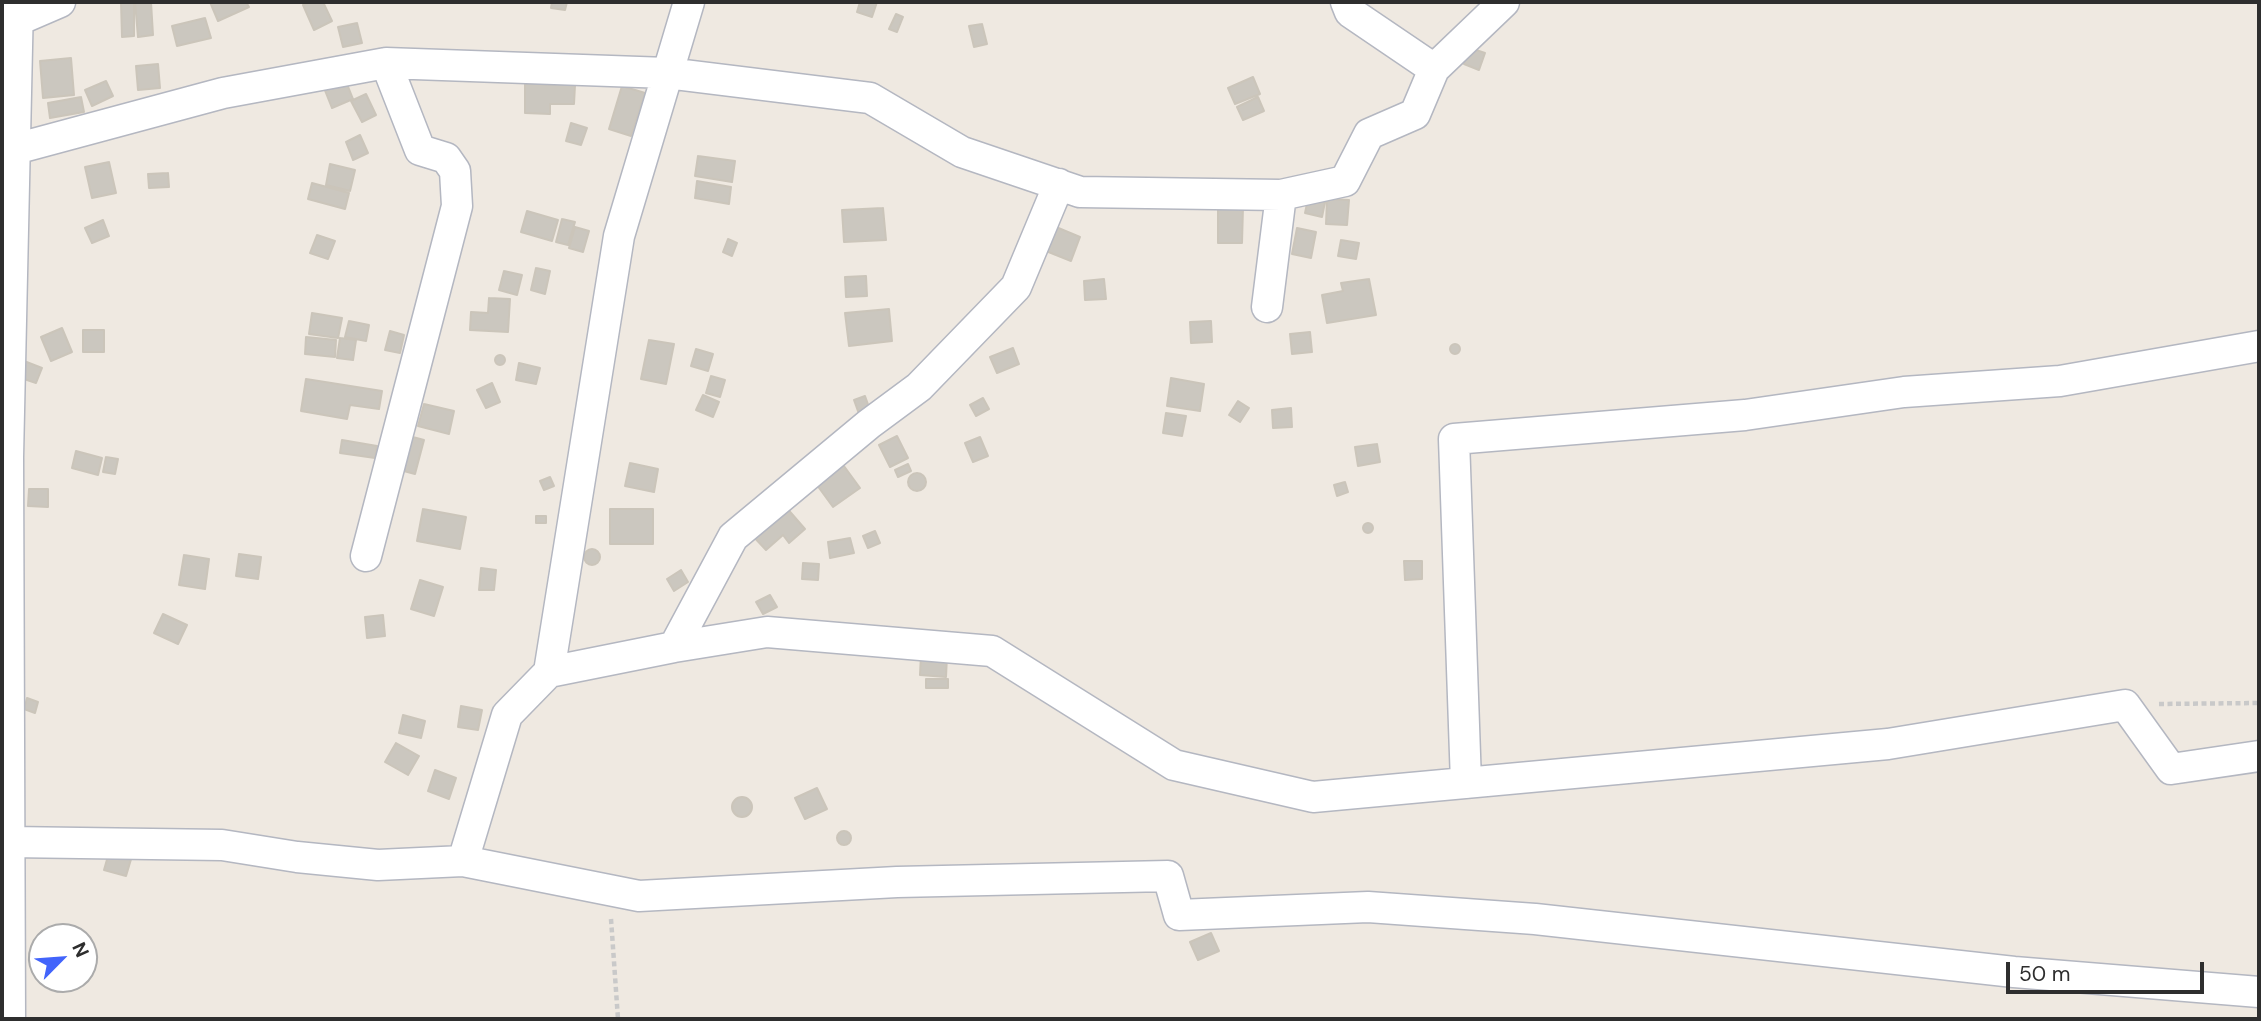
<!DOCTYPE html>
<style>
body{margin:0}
#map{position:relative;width:2261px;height:1021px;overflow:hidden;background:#efe9e1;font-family:"DM Sans",sans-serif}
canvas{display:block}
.frame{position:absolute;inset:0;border:4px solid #2e2e2e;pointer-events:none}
.north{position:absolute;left:28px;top:923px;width:70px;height:70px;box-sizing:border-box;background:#fff;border:2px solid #ababab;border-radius:50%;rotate:65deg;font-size:19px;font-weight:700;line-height:28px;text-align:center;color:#2e2e2e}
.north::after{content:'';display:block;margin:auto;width:24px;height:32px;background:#4264fb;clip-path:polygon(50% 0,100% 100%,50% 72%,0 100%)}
.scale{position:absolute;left:2006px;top:962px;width:198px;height:32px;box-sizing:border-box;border:4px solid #2e2e2e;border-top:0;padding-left:9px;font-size:21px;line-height:24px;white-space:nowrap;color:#2e2e2e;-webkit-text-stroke:5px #fff;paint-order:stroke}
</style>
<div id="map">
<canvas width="2261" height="1021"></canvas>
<div class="frame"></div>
<div class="north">N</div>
<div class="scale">50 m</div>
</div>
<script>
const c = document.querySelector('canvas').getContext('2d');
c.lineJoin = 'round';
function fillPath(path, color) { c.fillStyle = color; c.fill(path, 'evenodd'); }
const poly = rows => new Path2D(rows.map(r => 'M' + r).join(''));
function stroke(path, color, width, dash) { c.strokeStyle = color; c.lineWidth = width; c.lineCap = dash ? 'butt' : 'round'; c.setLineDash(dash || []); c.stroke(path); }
const building = poly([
 [121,2,134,2,134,36,122,37,121,2],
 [135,2,151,2,153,35,138,37,135,2],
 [210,2,246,2,249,7,218,21,210,2],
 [311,2,323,2,332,21,314,30,303,5,311,2],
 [552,2,567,2,565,10,551,8,552,2],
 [860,2,877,2,872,17,857,12,860,2],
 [896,14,903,17,897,32,889,29,896,14],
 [205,18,211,38,177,46,172,26,205,18],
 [357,23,362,43,343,47,338,27,357,23],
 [982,24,987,44,974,47,969,26,982,24],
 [1470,48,1485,53,1479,70,1464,64,1470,48],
 [71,58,74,95,43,98,40,61,71,58],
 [158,64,160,88,138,90,136,66,158,64],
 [1253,77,1260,94,1235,104,1228,88,1253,77],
 [345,79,353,99,332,108,324,88,345,79],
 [106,81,113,96,92,106,85,90,106,81],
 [525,84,575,85,574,104,550,104,550,114,525,113,525,84],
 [622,86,645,93,631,136,609,129,622,86],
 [366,94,376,115,362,122,351,101,366,94],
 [81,97,84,112,50,118,48,103,81,97],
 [1258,97,1264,111,1243,120,1237,107,1258,97],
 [571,123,587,128,581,145,566,141,571,123],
 [360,135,368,153,353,160,346,142,360,135],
 [698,156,735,161,732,182,695,176,698,156],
 [109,162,116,193,92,198,85,167,109,162],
 [330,164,355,170,350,191,326,185,330,164],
 [168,173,169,187,149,188,148,174,168,173],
 [697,181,731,187,729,204,695,198,697,181],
 [312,183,349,193,345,209,308,199,312,183],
 [1308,199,1325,202,1322,217,1305,213,1308,199],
 [1327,199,1349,200,1347,225,1326,224,1327,199],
 [1218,207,1243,207,1242,243,1218,243,1218,207],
 [883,208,886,240,844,242,842,210,883,208],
 [527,211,558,220,552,241,521,232,527,211],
 [562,219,575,222,568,245,556,242,562,219],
 [103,220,109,236,92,243,85,228,103,220],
 [575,227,589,231,583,252,569,248,575,227],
 [1056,227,1080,237,1071,261,1046,251,1056,227],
 [1297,228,1316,232,1311,258,1292,254,1297,228],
 [317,235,335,241,328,259,310,253,317,235],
 [728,239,737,243,732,256,723,252,728,239],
 [1341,240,1359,243,1356,259,1338,256,1341,240],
 [536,268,550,271,545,294,531,290,536,268],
 [504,271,522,275,517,295,499,290,504,271],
 [866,276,867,296,846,297,845,277,866,276],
 [1104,279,1106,299,1085,300,1084,281,1104,279],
 [1369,279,1376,315,1327,323,1322,295,1343,291,1341,283,1369,279],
 [489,298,510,299,508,332,470,330,471,312,488,313,489,298],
 [889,309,892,341,849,346,845,313,889,309],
 [312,313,342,318,338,338,309,334,312,313],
 [349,321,369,325,366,341,345,337,349,321],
 [1211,321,1212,342,1191,343,1190,322,1211,321],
 [62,328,72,352,51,361,41,337,62,328],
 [83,330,104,330,104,352,83,352,83,330],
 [390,331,404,335,400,353,385,350,390,331],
 [1310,332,1312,352,1292,354,1290,334,1310,332],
 [306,337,336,340,335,357,305,354,306,337],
 [340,338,356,340,353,360,337,358,340,338],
 [649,340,674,344,666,384,641,379,649,340],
 '1450 349a5 5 0 1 1 10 0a5 5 0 1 1-10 0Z',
 [1013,348,1019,364,997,373,990,357,1013,348],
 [696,349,713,354,708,371,691,366,696,349],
 '495 360a5 5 0 1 1 10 0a5 5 0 1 1-10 0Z',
 [24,361,42,368,36,383,18,377,24,361],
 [519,363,540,368,536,384,516,380,519,363],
 [711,376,725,380,720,397,706,393,711,376],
 [1171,378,1204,384,1200,411,1167,406,1171,378],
 [306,379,382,391,379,409,350,405,347,419,301,411,306,379],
 [492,383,500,402,486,408,477,390,492,383],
 [703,395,719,402,713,417,696,410,703,395],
 [865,396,870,410,859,414,854,400,865,396],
 [983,398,989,409,976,416,970,405,983,398],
 [1238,401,1249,408,1240,422,1229,415,1238,401],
 [424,404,454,411,449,434,418,426,424,404],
 [1291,408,1292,427,1273,428,1272,410,1291,408],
 [1166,413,1186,416,1182,436,1163,433,1166,413],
 [409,436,424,440,415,474,400,470,409,436],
 [897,436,908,458,890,467,879,445,897,436],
 [980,437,988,456,973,462,965,443,980,437],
 [342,440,377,446,375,458,340,453,342,440],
 [1377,444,1380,462,1358,466,1355,447,1377,444],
 [76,451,102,458,98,475,72,468,76,451],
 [106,457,118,459,115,474,103,472,106,457],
 [841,462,860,488,833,507,814,481,841,462],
 [630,463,658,469,654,492,625,486,630,463],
 [908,464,911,471,898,477,895,470,908,464],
 '908 482a9 9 0 1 1 18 0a9 9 0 1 1-18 0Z',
 [550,477,554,486,544,490,540,481,550,477],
 [1345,482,1348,492,1337,496,1334,485,1345,482],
 [29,489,48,489,48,507,28,506,29,489],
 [785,506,805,529,789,543,783,535,766,550,751,534,785,506],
 [423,509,466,517,460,549,417,541,423,509],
 [610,509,653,509,653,544,610,544,610,509],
 [536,516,546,516,546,523,536,523,536,516],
 '1363 528a5 5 0 1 1 10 0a5 5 0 1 1-10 0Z',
 [875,531,880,543,868,548,863,536,875,531],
 [850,538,854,553,830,558,828,542,850,538],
 '584 557a8 8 0 1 1 16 0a8 8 0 1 1-16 0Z',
 [239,554,261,557,258,579,236,576,239,554],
 [184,555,209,559,205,589,179,585,184,555],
 [1404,561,1422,561,1422,579,1405,580,1404,561],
 [803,563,819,564,818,580,802,579,803,563],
 [481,568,496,570,494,590,479,590,481,568],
 [681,570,688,582,674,591,667,579,681,570],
 [420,580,443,587,434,616,411,609,420,580],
 [770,595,777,607,763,614,756,602,770,595],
 [163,614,187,625,178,644,154,633,163,614],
 [383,615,385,636,367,638,365,617,383,615],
 [921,654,947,656,946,677,920,675,921,654],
 [926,679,948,679,948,688,926,688,926,679],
 [27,698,38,702,35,713,24,709,27,698],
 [461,706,482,710,478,730,458,727,461,706],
 [403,715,425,721,421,738,399,733,403,715],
 [396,743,419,756,408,775,385,762,396,743],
 [435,770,456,778,449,799,428,791,435,770],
 [817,788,827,809,805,819,795,798,817,788],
 '732 807a10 10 0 1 1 20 0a10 10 0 1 1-20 0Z',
 '837 838a7 7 0 1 1 14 0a7 7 0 1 1-14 0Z',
 [110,849,132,856,126,876,104,870,110,849],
 [1211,933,1219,951,1198,960,1190,942,1211,933]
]);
fillPath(building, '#cbc7bf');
stroke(building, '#cbc5ba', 2);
const street = poly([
 [1346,2,1350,12,1434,69,1504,2],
 [2,27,60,2],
 [15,149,223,93,386,63,667,73,870,98,962,152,1080,192,1281,195],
 [1267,307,1281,195,1345,181,1369,134,1415,114,1434,69],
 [366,556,457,206,455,171,446,158,420,150,386,63],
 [674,647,767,632,992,651,1174,765,1313,797,1888,744,2125,705,2171,769,2259,756],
 [549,672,619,236,689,2],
 [1466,783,1454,439,1745,415,1904,392,2060,381,2259,346],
 [10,842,222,845,297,857,378,865,463,861,639,896,897,882,1168,876,1179,915,1368,907,1535,919,2014,972,2259,992],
 [463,861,507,715,549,672,674,647,733,537,869,424,919,387,1016,287,1059,184],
 [10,1019,8,457,18,2]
]);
stroke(street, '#b4b7c1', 33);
stroke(poly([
 [2159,704,2259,703],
 [611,919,618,1019]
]), '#c9c9c9', 4.5, [5, 3.5]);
stroke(street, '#fff', 30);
</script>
